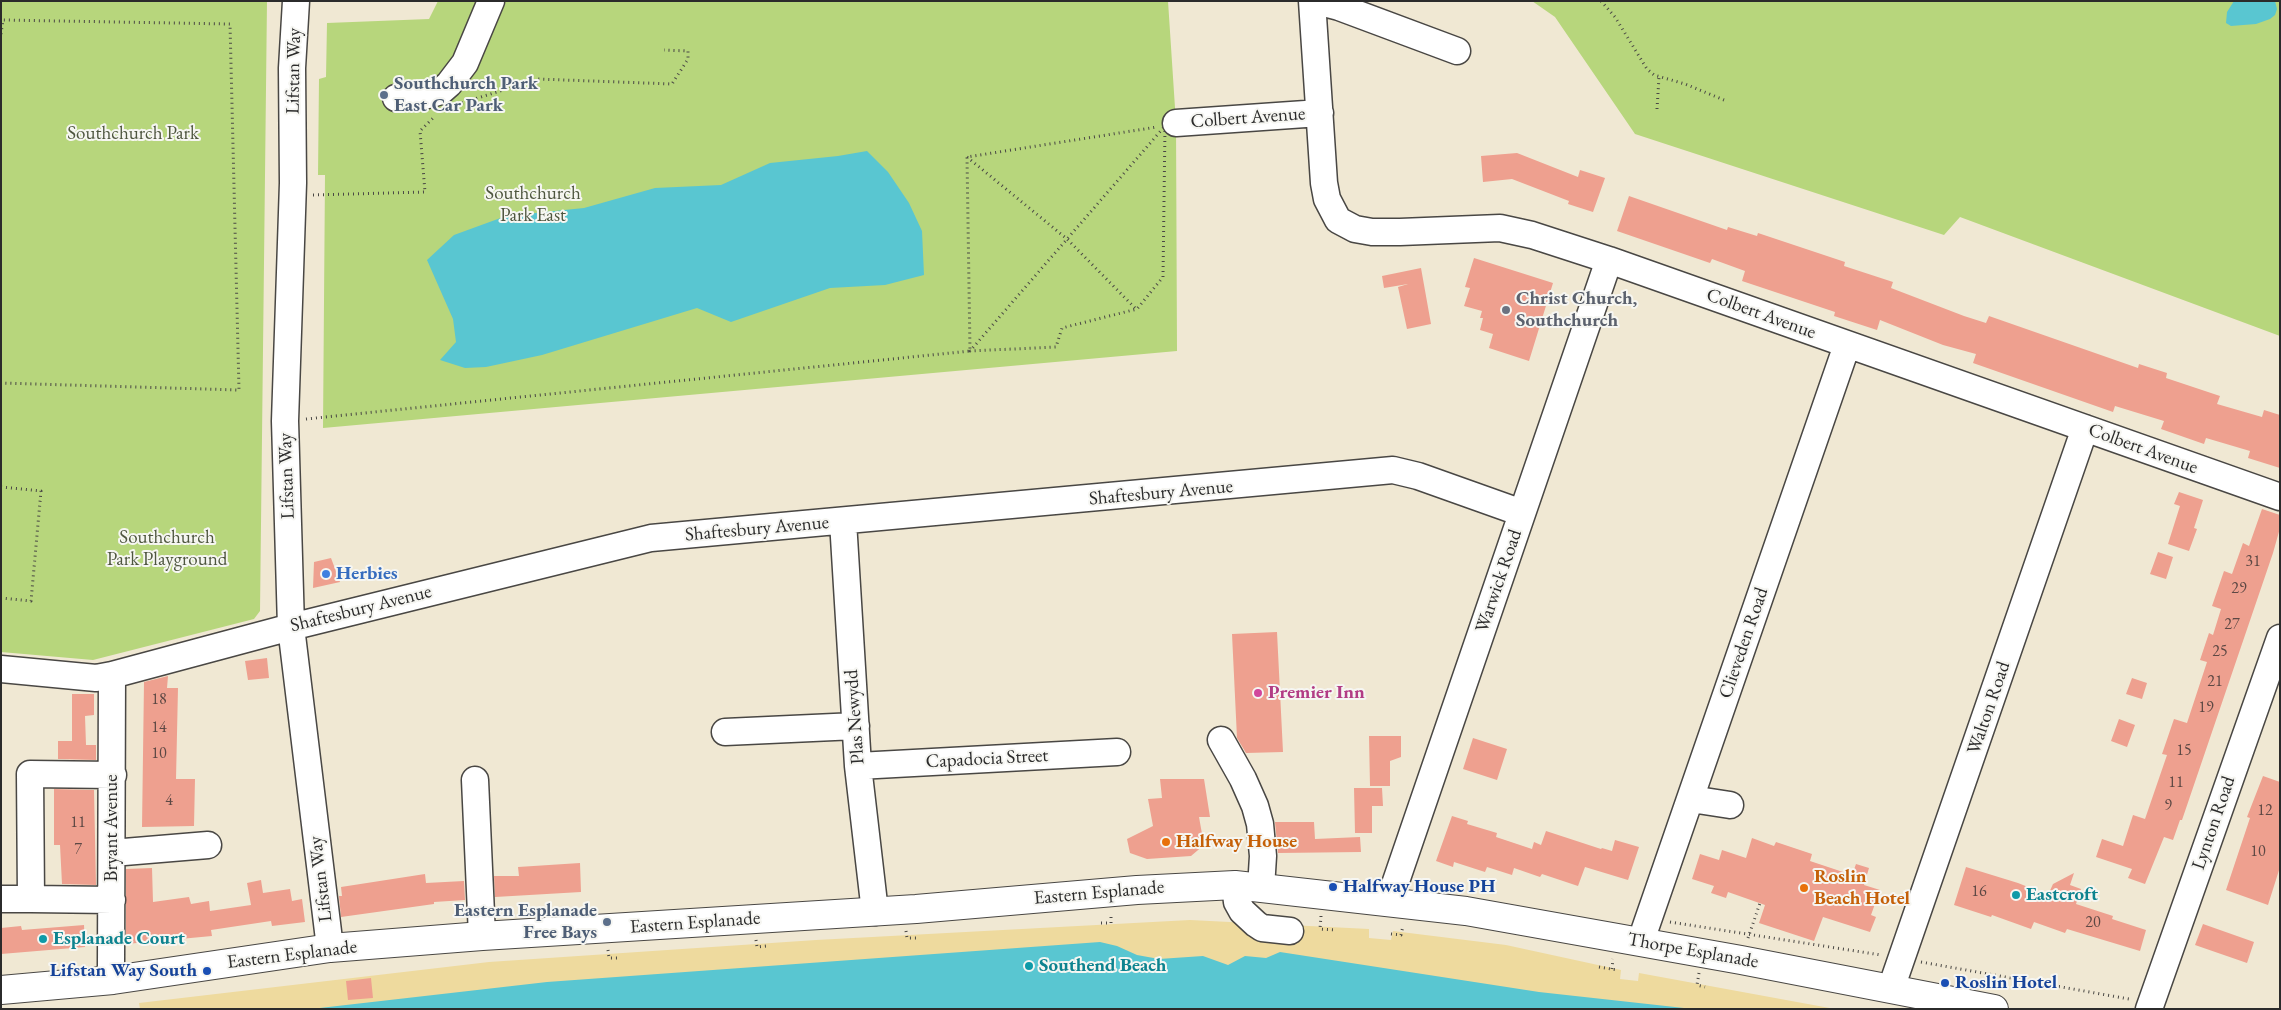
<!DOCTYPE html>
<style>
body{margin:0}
#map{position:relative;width:2281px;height:1010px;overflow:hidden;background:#f0e8d3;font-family:"EB Garamond",serif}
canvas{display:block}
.frame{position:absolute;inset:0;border:2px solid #2b2b2b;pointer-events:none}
</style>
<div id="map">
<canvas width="2281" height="1010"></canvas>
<div class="frame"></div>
</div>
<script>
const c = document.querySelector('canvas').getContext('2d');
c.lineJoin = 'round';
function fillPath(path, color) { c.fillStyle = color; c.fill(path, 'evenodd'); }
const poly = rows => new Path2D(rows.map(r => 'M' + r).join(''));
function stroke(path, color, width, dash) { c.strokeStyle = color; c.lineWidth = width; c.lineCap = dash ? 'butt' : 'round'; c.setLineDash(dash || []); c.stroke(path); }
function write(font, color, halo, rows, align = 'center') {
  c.font = font + ' "EB Garamond",serif'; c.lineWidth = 4; c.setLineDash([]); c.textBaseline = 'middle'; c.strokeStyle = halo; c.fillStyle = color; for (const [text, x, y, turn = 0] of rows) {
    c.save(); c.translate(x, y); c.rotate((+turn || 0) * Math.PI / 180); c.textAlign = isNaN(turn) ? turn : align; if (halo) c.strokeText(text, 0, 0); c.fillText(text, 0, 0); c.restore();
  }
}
fillPath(poly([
 [1,1,267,1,260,611,254,619,93,660,1,652],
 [438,1,1168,1,1176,123,1177,351,323,428,325,175,318,175,319,79,326,77,327,23,429,19],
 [1532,1,2280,1,2280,336,1960,217,1944,235,1635,134,1555,17]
]), '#b7d67c');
fillPath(poly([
 [1190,920,1369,929,1369,938,1391,940,1393,931,1506,945,1621,970,1620,979,1638,981,1639,973,1835,1009,140,1009,139,1003,489,962,816,940]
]), '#eeda9e');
fillPath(poly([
 [2234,1,2275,1,2277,9,2275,15,2270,19,2256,24,2231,26,2226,23,2227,12],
 [867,151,888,172,909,203,922,231,924,275,885,285,830,288,731,322,697,308,542,355,486,367,465,368,440,360,456,342,453,319,427,260,454,235,506,216,584,208,655,188,721,185,770,163,838,156],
 [1100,942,1117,946,1137,955,1159,959,1203,956,1228,965,1245,956,1266,958,1280,952,1539,992,1693,1009,311,1009,547,982]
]), '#59c6d1');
fillPath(poly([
 [1517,153,1578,177,1580,170,1605,178,1593,212,1568,204,1569,201,1512,179,1483,182,1481,156],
 [1629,196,1727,230,1728,227,1757,236,1758,233,1845,262,1844,266,1893,282,1891,288,1964,316,1986,323,1989,316,2138,368,2139,364,2167,373,2166,378,2220,396,2217,404,2262,417,2264,410,2280,415,2280,468,2248,458,2250,451,2206,438,2204,444,2161,429,2164,421,2115,406,2113,412,1973,363,1976,354,1943,345,1880,320,1877,330,1834,316,1835,312,1742,281,1745,271,1712,259,1710,263,1617,231],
 [1474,258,1553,283,1529,361,1489,348,1493,334,1480,330,1483,318,1480,318,1482,311,1464,306,1470,288,1465,287],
 [1421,268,1431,324,1407,329,1398,287,1408,284,1384,288,1382,276],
 [2179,492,2203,500,2194,528,2197,529,2189,551,2168,544,2180,506,2174,504],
 [2262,509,2280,515,2280,528,2273,553,2182,820,2180,820,2173,840,2164,837,2145,884,2128,878,2132,869,2096,857,2102,839,2123,846,2133,815,2145,819,2167,755,2162,754,2174,719,2187,723,2207,662,2200,660,2209,633,2213,635,2221,609,2212,606,2224,571,2232,574,2243,543,2249,546],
 [2158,552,2173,557,2166,579,2150,574],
 [331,558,340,582,313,588,314,562],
 [1277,632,1283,752,1246,753,1237,738,1232,634],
 [267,658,269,678,248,680,245,661],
 [168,676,167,688,178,688,176,779,195,779,194,826,142,827,144,682],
 [2132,678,2147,683,2142,699,2126,694],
 [72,694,94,694,94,715,85,716,86,745,96,745,96,760,58,759,58,741,72,741],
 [2119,719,2135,725,2127,747,2111,741],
 [1369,736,1401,736,1401,757,1390,761,1390,786,1370,786],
 [1473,738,1507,749,1497,780,1463,769],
 [2263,776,2280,782,2280,867,2268,905,2226,890,2250,818,2247,817],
 [1160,779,1204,779,1210,817,1199,817,1204,845,1191,856,1147,859,1130,853,1127,839,1153,826,1148,799,1162,798],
 [1354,788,1382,788,1383,806,1372,806,1372,833,1355,833],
 [54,789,94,790,96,885,62,884,60,845,54,845],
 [1452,816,1468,821,1467,824,1497,833,1496,837,1532,849,1534,842,1541,845,1546,831,1601,849,1602,848,1612,851,1615,840,1639,847,1628,880,1585,867,1578,886,1542,874,1540,877,1514,868,1512,875,1487,867,1485,872,1454,862,1453,867,1436,861],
 [1275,822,1314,822,1315,839,1360,837,1361,852,1278,853],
 [1752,838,1774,846,1776,842,1812,854,1810,861,1852,875,1856,864,1869,868,1864,885,1880,890,1871,915,1876,917,1870,932,1823,917,1814,941,1759,923,1765,905,1728,892,1726,898,1711,893,1714,886,1692,879,1700,854,1719,860,1722,850,1746,858],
 [580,863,581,892,495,897,494,876,519,876,518,867],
 [1966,867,2018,883,2048,895,2053,884,2074,873,2070,885,2081,889,2076,904,2113,916,2112,919,2146,930,2140,951,2067,929,2065,933,2034,922,2031,929,1992,915,1991,917,1954,905],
 [152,868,153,902,189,897,191,904,209,901,210,911,251,905,247,883,261,880,263,893,290,889,292,901,302,899,305,922,272,926,271,921,211,930,212,936,126,944,126,869],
 [425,874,426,883,464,881,465,900,434,902,434,904,341,917,339,896,342,896,341,887],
 [2203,924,2254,942,2247,963,2195,945],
 [84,925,85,947,1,954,1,928,21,926,22,930],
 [371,978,373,998,348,1000,346,981]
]), '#eea08f');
const minor = poly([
 [296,1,292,68,293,183,285,421,291,627,330,948],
 [1312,1,1324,183,1327,199,1338,220,1355,229,1372,232,1400,232,1500,228,1532,235,1609,260,2280,497],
 [1316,1,1339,7,1457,51],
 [396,98,428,95,441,91,449,84,465,63,491,1],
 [1176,123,1320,113],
 [843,521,858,766,875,912],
 [1,669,96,678,112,675,291,627,651,538,1393,470,1418,476,1522,513],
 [112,675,111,966,113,980],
 [725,732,856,726],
 [1221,740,1243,779,1255,806,1260,824,1263,856,1261,888],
 [858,766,1117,752],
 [475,780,482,936],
 [1691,799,1730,805],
 [112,853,208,845],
 [1235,885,1237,902,1242,911,1256,924,1262,928,1290,931],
 [1,899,31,899],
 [112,900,31,899,30,774,113,775],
 [1391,902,1393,890,1609,260],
 [1644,942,1645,929,1847,345],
 [1892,989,1895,977,2085,428],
 [2149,1009,2280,638]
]);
const major = poly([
 [1,990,113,980,330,948,482,936,916,909,1137,890,1235,885,1466,911,1741,960,1994,1009]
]);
stroke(minor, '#494744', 29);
stroke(major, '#494744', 30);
stroke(poly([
 [1601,1,1615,17,1647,69,1654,75,1685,84,1724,100],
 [1,34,3,20,230,24,239,390,1,383],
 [462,103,538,79,672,84,688,59,688,51,664,50],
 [1657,109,1659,77],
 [1165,126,1163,277,1137,309,1062,328,1056,347,970,351,1165,126],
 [967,157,1067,239,1136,309],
 [313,195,425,192,420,131,435,116],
 [306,419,970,351,967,157,1157,127],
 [1,487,41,491,31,601,1,598],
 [1321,916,1320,929,1335,930],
 [1670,922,1881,955],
 [1101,923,1111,923,1111,916],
 [906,931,907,938,919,938],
 [1391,934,1401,935,1403,926],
 [1748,938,1760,903],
 [756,940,757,947,767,946],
 [608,950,609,958,620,958],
 [1921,962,2129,999],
 [1599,967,1617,970],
 [1612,969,1613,959],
 [1699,973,1697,985,1705,987]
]), '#494744', 3, [1, 4]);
stroke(minor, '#fff', 26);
stroke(major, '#fff', 28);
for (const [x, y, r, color] of [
 [384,95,5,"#5c6f8a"],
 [1506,310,5,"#6b7280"],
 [326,574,5,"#3f7fe0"],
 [1258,693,5,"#d1479c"],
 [1166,842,5,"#e8710a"],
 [1333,887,5,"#1a4fb4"],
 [1804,888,5,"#e8710a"],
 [2016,895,5,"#0f9aa8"],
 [607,922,5,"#5c6f8a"],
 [43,939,5,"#0f9aa8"],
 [1029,966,5,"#0f9aa8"],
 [207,971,5,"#1a4fb4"],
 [1945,983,5,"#1a4fb4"]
]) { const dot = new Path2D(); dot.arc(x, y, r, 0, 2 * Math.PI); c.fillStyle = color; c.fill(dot); stroke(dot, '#f6f6f2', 2); }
write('16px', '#5c4844', null, [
 ["31",2253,562],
 ["29",2239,589],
 ["27",2232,625],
 ["25",2220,652],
 ["21",2215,682],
 ["18",159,700],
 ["19",2206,708],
 ["14",159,728],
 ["15",2184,751],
 ["10",159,754],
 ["11",2176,783],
 ["4",169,801],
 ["9",2168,806],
 ["12",2265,811],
 ["11",78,823],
 ["7",78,850],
 ["10",2258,852],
 ["16",1979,892],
 ["20",2093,923]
]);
write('19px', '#2b2b2b', '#f6f6f2', [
 ["Lifstan Way",294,71,-89],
 ["Colbert Avenue",1248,118,-4],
 ["Colbert Avenue",1761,314,20],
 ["Colbert Avenue",2143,449,20],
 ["Lifstan Way",287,476,-92],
 ["Shaftesbury Avenue",1161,493,-5],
 ["Shaftesbury Avenue",757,529,-5],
 ["Warwick Road",1499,581,-71],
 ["Shaftesbury Avenue",361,609,-14],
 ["Clieveden Road",1744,643,-71],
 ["Walton Road",1989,708,-71],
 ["Plas Newydd",855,717,-94],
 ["Capadocia Street",987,759,-3],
 ["Lynton Road",2214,823,-71],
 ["Bryant Avenue",112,828,-90],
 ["Lifstan Way",321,879,-97],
 ["Eastern Esplanade",1099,893,-5],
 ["Eastern Esplanade",695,923,-4],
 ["Thorpe Esplanade",1693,951,10],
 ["Eastern Esplanade",292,955,-7]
]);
write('bold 19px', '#4e5e75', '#f6f6f2', [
 ["Southchurch Park",394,84],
 ["East Car Park",394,106],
 ["Eastern Esplanade",597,911,"right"],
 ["Free Bays",597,933,"right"]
], 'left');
write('19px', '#4e563f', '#f6f6f2', [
 ["Southchurch Park",133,134],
 ["Southchurch",533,194],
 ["Park East",533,216],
 ["Southchurch",167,538],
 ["Park Playground",167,560]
]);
write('bold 19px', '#5b616d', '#f6f6f2', [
 ["Christ Church,",1516,299],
 ["Southchurch",1516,321]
], 'left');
write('bold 19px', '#366cbe', '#f6f6f2', [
 ["Herbies",336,574]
], 'left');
write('bold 19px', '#b23c85', '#f6f6f2', [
 ["Premier Inn",1268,693]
], 'left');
write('bold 19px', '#c56008', '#f6f6f2', [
 ["Halfway House",1176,842],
 ["Roslin",1814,877],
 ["Beach Hotel",1814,899]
], 'left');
write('bold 19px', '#164399', '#f6f6f2', [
 ["Halfway House PH",1343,887],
 ["Lifstan Way South",197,971,"right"],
 ["Roslin Hotel",1955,983]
], 'left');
write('bold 19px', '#0d838f', '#f6f6f2', [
 ["Eastcroft",2026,895],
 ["Esplanade Court",53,939],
 ["Southend Beach",1039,966]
], 'left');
</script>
